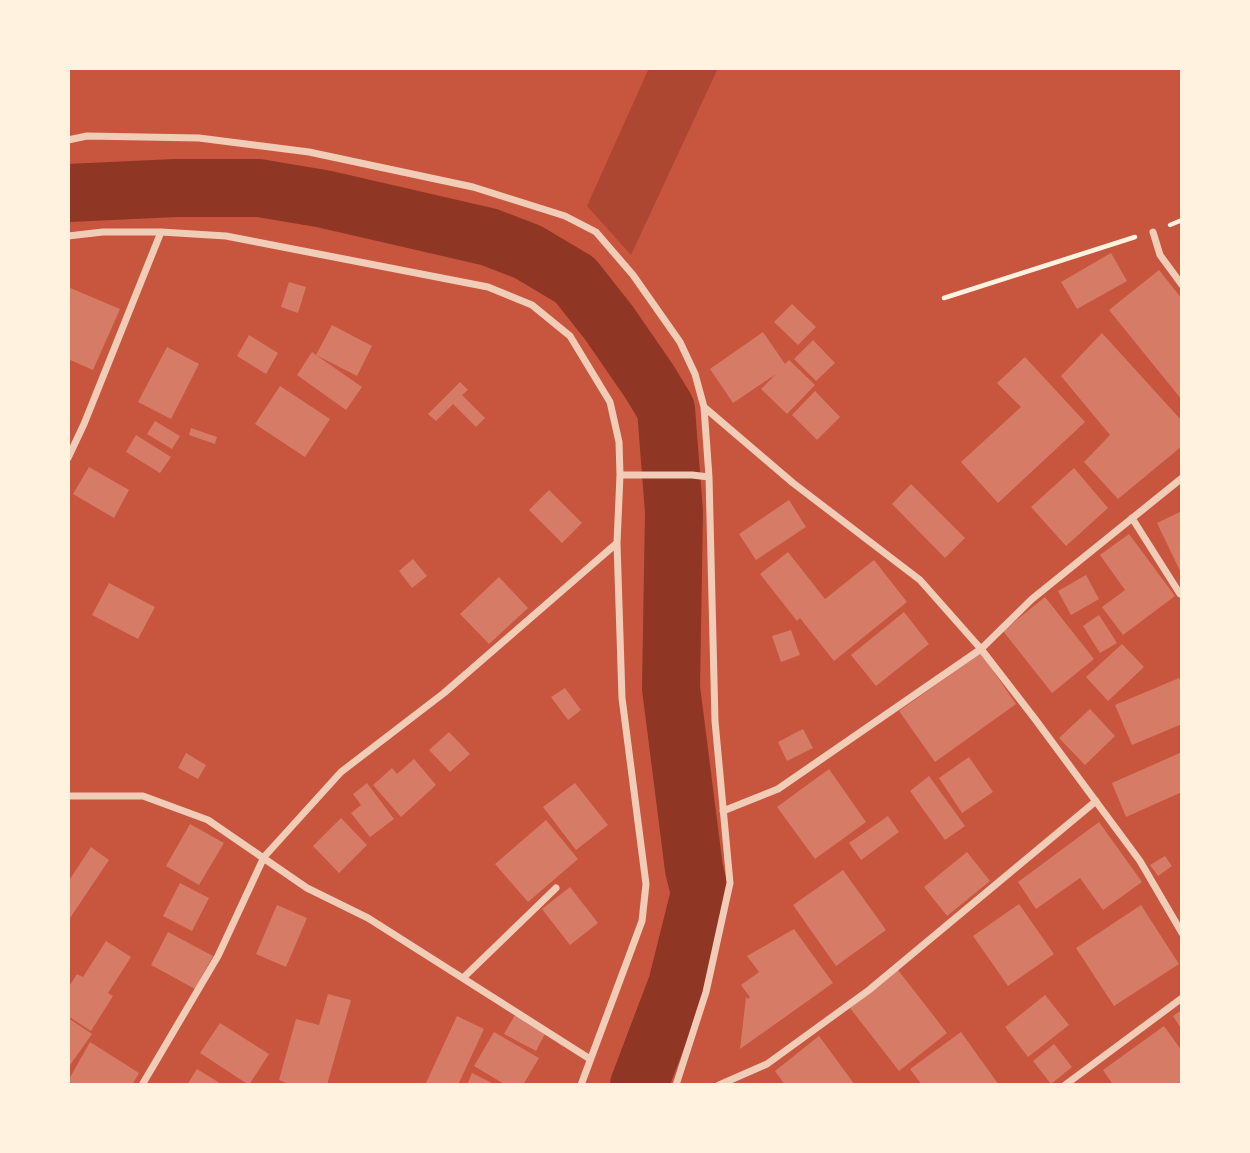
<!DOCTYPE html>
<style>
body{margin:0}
#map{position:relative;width:1250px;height:1153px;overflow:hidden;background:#c8553d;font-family:Arial,sans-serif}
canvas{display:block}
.frame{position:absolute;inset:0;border:70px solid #fff3e0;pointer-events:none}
</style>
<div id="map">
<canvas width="1250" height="1153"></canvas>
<div class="frame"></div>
</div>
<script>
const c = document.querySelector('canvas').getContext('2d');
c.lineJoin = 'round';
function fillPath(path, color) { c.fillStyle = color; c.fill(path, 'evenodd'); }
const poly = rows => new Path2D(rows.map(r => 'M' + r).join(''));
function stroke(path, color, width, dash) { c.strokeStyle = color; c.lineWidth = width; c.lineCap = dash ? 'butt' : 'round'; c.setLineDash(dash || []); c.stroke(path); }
fillPath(poly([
 [649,68,718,68,631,255,587,206]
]), '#ae4732');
stroke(poly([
 [68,193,176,188,259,188,324,199,489,237,528,252,575,280,609,323,649,381,666,409,674,512,671,688,694,869,700,893,677,985,639,1085]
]), '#8f3625', 58);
fillPath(poly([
 [1111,253,1127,281,1077,309,1061,282],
 [1159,270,1182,299,1182,400,1109,310],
 [289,282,306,287,298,313,281,307],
 [68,287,120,309,93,370,68,359],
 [792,304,816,327,798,345,774,322],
 [332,325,372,346,357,376,316,355,362,387,346,410,297,375,312,352,316,355],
 [763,332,785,364,789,360,815,385,787,414,761,389,776,374,733,403,710,369],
 [1102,333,1182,421,1182,446,1118,499,1084,462,1110,435,1061,376],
 [249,335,278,353,266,374,237,356],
 [813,340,835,363,816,381,794,359],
 [167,347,199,364,171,419,138,402],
 [1025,357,1085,422,998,503,961,462,1021,407,997,383],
 [460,382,468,390,462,395,485,418,476,427,453,404,436,421,428,414],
 [280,386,330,419,305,457,255,424],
 [815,391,840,417,817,440,792,415],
 [155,421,180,436,172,449,147,434],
 [191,428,217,437,215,444,189,435],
 [136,435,171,457,160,473,126,452],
 [89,467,129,490,114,518,73,494],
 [1074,468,1108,508,1066,546,1031,507],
 [911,484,965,538,945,558,892,504],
 [549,490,582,523,562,543,529,510],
 [789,500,806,527,756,560,739,534],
 [1182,511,1182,575,1157,523],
 [1129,534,1175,596,1123,635,1102,607,1125,590,1100,555],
 [788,552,825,599,874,560,907,602,834,661,800,618,797,621,760,574],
 [413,559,427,576,412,588,399,571],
 [1086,575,1099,599,1071,615,1058,591],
 [499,577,528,608,489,644,460,614],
 [109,583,155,607,138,639,92,615],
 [1045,597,1094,659,1052,693,1003,631],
 [904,612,929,644,876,686,851,655],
 [1099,615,1117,643,1100,653,1083,626],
 [791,630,800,655,781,662,772,636],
 [1122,644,1144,667,1108,701,1086,677],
 [981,653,1016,704,935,762,899,711],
 [1179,678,1182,684,1182,724,1132,745,1115,705],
 [565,688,581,710,568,720,551,697],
 [1090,709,1115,736,1085,765,1059,738],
 [803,729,813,748,787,761,778,742],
 [449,732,470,754,450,772,429,750],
 [1182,752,1182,792,1126,817,1112,783],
 [186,753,206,765,198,779,178,768],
 [969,757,993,792,962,813,939,778],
 [414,759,436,785,401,817,373,785,392,768,397,774],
 [829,769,866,822,815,859,777,807],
 [929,776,965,826,945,840,910,791],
 [367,783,394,819,370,837,351,813,361,805,353,794],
 [575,783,608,825,576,850,543,807],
 [888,816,899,832,861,860,849,843],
 [341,818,367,845,339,873,313,846],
 [546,820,578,859,528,902,495,864],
 [1099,822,1142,882,1103,910,1080,878,1036,909,1018,882],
 [190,824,224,843,199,885,166,866],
 [91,847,109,860,68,921,68,882],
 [967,852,990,881,947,916,924,887],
 [1165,856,1172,866,1158,876,1150,865],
 [843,870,886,930,836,966,793,905],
 [180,883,209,898,192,931,163,916],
 [570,887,598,923,570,945,542,909],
 [1019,904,1054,954,1008,986,973,936],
 [277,905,307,918,286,967,256,954],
 [1141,905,1179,964,1114,1006,1076,948],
 [794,929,833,983,740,1049,746,997,748,999,750,997,741,985,759,972,747,956],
 [168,932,213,956,195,989,151,965],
 [106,941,131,957,108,993,113,996,91,1031,68,1016,68,988,77,974,83,977],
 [898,970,947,1033,899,1071,850,1008],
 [328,994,351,1000,327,1085,291,1085,279,1080,296,1019,319,1025],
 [1045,995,1069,1025,1028,1057,1005,1027],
 [1182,1010,1182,1030,1173,1016],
 [515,1015,546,1032,536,1051,504,1034],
 [457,1016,484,1029,458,1085,425,1085],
 [68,1018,92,1034,68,1068],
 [220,1023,269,1054,249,1085,200,1053],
 [1164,1026,1182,1051,1182,1085,1113,1085,1103,1070],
 [494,1032,539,1058,523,1085,506,1085,474,1066],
 [961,1032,999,1085,922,1085,910,1069],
 [819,1036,855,1085,785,1085,775,1071],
 [90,1042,139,1073,132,1085,74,1085,68,1081],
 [1054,1044,1072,1067,1051,1084,1033,1061],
 [197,1069,223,1085,187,1085],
 [472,1073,496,1085,467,1085]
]), '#d67c66');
stroke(poly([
 [1170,225,1182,220],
 [944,298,1135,237]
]), '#fff3e0', 4.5);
stroke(poly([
 [68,140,87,136,199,138,309,152,473,187,565,216,596,232,633,275,680,342,695,374,704,407,793,483,920,580,981,649,1035,719,1140,861,1182,933],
 [1153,232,1160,255,1182,285],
 [68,236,103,232,161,232,226,236,488,287,532,305,570,336,610,402,619,442,620,475],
 [68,458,84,424,161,232],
 [1132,518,1180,594,1182,593],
 [68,796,143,796,208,820,307,888,368,918,590,1059],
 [723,811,778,789,981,649,1032,599,1182,478],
 [463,978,556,888],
 [142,1085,218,956,264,857,341,772,444,693,617,543,620,475,692,475,709,477,704,407],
 [581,1085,642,921,646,884,622,698,617,543],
 [676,1085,706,992,730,883,715,721,709,477],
 [719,1085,767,1064,869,990,1096,801],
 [1065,1085,1182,998]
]), '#f1ccb7', 7);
</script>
